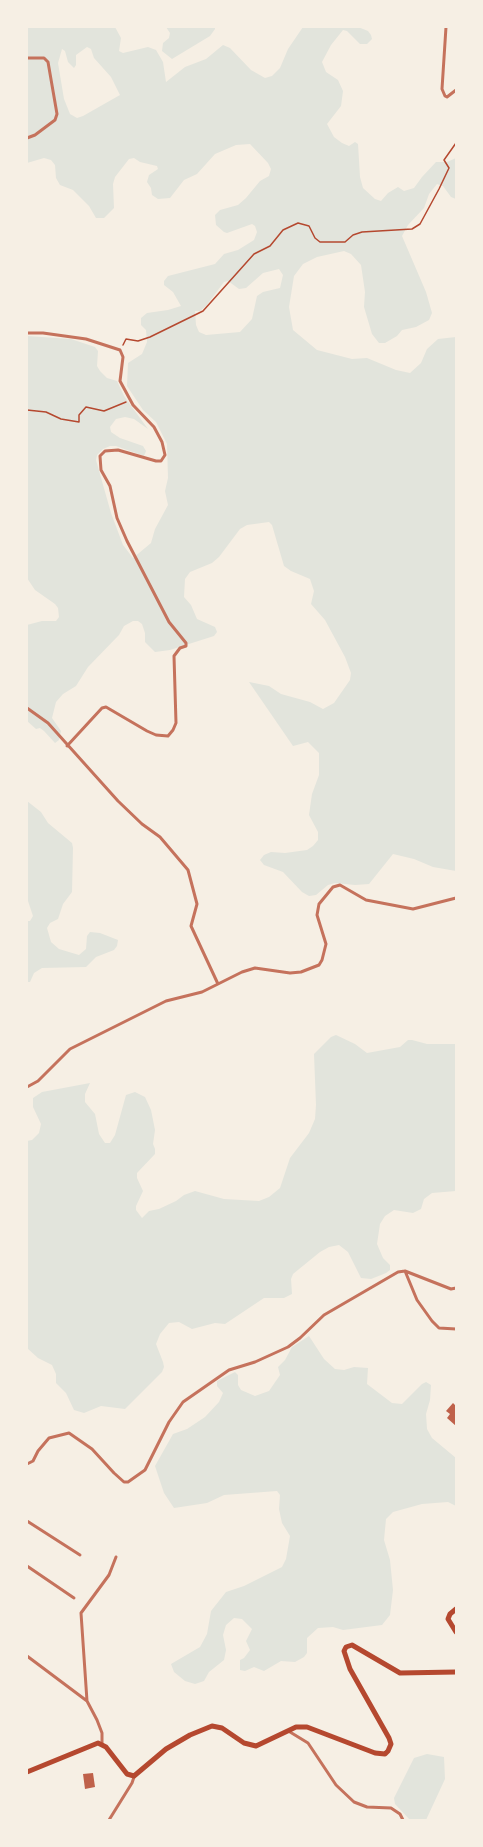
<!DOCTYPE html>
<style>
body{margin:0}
#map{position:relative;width:483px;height:1847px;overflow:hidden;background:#f6efe4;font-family:"Varela Round",sans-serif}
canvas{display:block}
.frame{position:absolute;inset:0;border:28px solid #f6efe4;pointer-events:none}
</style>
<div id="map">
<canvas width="483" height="1847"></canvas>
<div class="frame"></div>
</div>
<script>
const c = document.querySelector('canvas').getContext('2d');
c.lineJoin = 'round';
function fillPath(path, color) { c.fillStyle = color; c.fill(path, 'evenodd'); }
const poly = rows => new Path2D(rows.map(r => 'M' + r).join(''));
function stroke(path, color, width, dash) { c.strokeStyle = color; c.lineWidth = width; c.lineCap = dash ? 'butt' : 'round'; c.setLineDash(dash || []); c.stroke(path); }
fillPath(poly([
 [27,27,115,27,121,38,119,51,123,53,148,47,156,50,163,62,166,82,185,67,206,59,223,45,230,48,251,70,265,78,272,76,280,68,288,49,303,27,358,27,368,31,371,35,372,39,367,44,360,44,347,31,343,30,331,45,322,62,326,72,338,80,343,91,341,106,327,124,334,137,342,143,349,146,355,142,358,144,360,177,363,188,375,199,381,201,388,193,398,187,404,191,414,188,422,177,436,162,447,162,456,158,456,199,451,197,443,186,437,184,429,194,424,208,408,225,402,236,426,292,432,313,429,320,416,327,402,330,397,336,385,343,379,343,372,334,364,307,365,292,361,265,351,254,344,251,317,257,303,264,294,276,289,307,293,330,317,350,352,359,367,358,396,370,410,373,421,363,427,349,438,339,456,337,456,871,433,867,414,859,393,854,369,884,355,885,335,883,328,885,316,895,309,896,302,892,283,872,264,865,260,860,264,855,271,852,285,853,307,850,313,846,318,840,318,832,309,815,312,794,319,775,319,753,308,742,293,746,249,682,269,686,281,694,310,702,323,709,334,703,350,680,351,673,345,657,325,620,311,604,314,591,310,579,291,571,284,566,272,525,269,522,247,525,240,529,219,557,212,563,190,572,185,579,184,597,191,605,197,619,215,627,217,632,214,636,170,650,155,652,145,642,145,633,142,624,138,621,133,621,124,626,119,635,88,667,76,686,63,694,56,702,52,718,61,731,59,740,55,743,44,731,40,728,36,729,27,721,27,625,42,621,56,621,59,617,58,608,55,604,35,590,27,578,27,336,71,339,95,347,98,351,97,366,100,371,107,378,117,381,124,396,148,429,134,419,125,417,116,419,110,427,111,432,120,438,143,446,146,451,144,456,116,446,110,446,103,449,97,455,96,460,111,513,123,545,133,558,151,543,155,529,168,505,165,491,168,478,167,444,156,422,143,410,127,386,128,363,142,354,147,342,146,330,141,325,141,318,147,313,168,310,181,306,173,292,164,285,164,281,168,276,215,264,224,254,238,250,254,240,257,232,255,226,252,224,227,233,224,232,216,225,215,215,220,210,238,205,246,198,260,181,269,176,271,169,268,163,250,144,236,145,215,154,197,174,184,180,170,198,158,199,152,195,151,188,147,182,149,175,158,169,157,166,140,162,134,158,129,159,115,177,113,184,114,208,104,218,96,218,89,206,73,190,60,185,56,178,55,165,51,160,44,158,27,163],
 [87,47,91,49,94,58,111,77,120,95,83,116,77,118,70,114,64,99,58,63,62,49,65,51,68,62,74,68,76,65,76,55],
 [279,269,283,275,280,288,263,292,257,296,252,319,240,332,206,335,199,332,196,325,195,311,200,311,206,306,224,282,228,281,239,289,246,288,263,273],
 [166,27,215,27,215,29,210,36,172,59,162,51,163,43,169,38,170,33],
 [27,801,41,812,48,823,72,843,73,848,72,892,63,904,58,919,50,923,47,928,51,942,59,949,79,955,86,949,87,936,90,932,100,933,118,940,117,946,114,950,96,957,86,967,42,968,34,973,30,982,27,982,27,921,30,921,33,916,27,898],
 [336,1035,355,1044,367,1053,400,1047,408,1040,412,1040,427,1044,456,1044,456,1191,432,1193,424,1199,421,1209,413,1213,394,1210,385,1216,380,1224,377,1244,383,1258,390,1265,390,1270,386,1273,371,1279,361,1278,348,1252,339,1245,329,1247,320,1252,293,1274,291,1279,292,1294,284,1298,264,1298,225,1324,215,1323,192,1329,179,1322,169,1323,160,1334,156,1344,163,1362,164,1367,162,1372,125,1409,101,1406,84,1413,74,1410,66,1393,56,1383,56,1374,52,1365,38,1358,27,1348,27,1141,32,1140,39,1133,41,1124,33,1107,33,1098,42,1092,90,1083,85,1094,85,1102,95,1114,99,1134,105,1143,110,1143,115,1135,126,1095,135,1092,145,1097,151,1110,155,1130,153,1144,155,1149,155,1154,137,1173,137,1178,143,1191,136,1206,136,1210,142,1218,149,1211,159,1209,176,1201,184,1195,195,1191,224,1199,259,1201,269,1197,280,1188,290,1158,309,1133,315,1119,316,1105,314,1054,331,1037],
 [309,1336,324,1359,335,1369,344,1370,354,1367,368,1368,367,1384,392,1403,402,1404,422,1384,426,1382,431,1385,430,1400,426,1414,427,1429,432,1438,456,1458,456,1506,448,1502,422,1504,393,1512,386,1519,384,1540,390,1560,393,1590,390,1615,382,1625,343,1630,333,1627,318,1628,307,1638,307,1653,304,1657,295,1662,281,1661,264,1671,254,1667,245,1671,240,1670,240,1660,244,1658,250,1650,246,1641,252,1629,242,1619,234,1618,226,1625,223,1635,226,1650,224,1660,209,1672,204,1681,195,1684,185,1681,174,1672,171,1664,200,1647,207,1634,211,1611,226,1592,244,1586,282,1567,286,1559,290,1536,282,1523,279,1509,280,1495,277,1491,224,1495,207,1503,174,1508,164,1493,155,1466,173,1434,187,1429,205,1417,219,1402,223,1393,217,1386,217,1381,235,1372,238,1375,238,1385,241,1390,255,1396,269,1391,280,1375,278,1367,285,1360,292,1347],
 [427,1754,444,1757,445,1779,426,1820,410,1820,395,1804,394,1798,414,1758]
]), '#e2e4dc');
fillPath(poly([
 [453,1403,456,1406,456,1426,447,1418,450,1414,446,1411],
 [93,1773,95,1787,85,1789,83,1774]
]), '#bf614a');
stroke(poly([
 [123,345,126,339,138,341,150,337,203,311,254,254,270,246,283,230,298,223,309,226,315,238,320,242,345,242,353,235,362,232,412,229,420,224,439,189,449,168,444,160,456,143],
 [27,410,46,412,61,419,79,422,79,415,86,407,104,411,126,402]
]), '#b5482f', 1.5);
stroke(poly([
 [446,27,442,89,445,96,447,97,456,90],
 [27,58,44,58,48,62,57,114,55,120,35,135,27,138],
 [27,333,43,333,86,339,120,350,123,357,120,381,133,405,154,427,162,442,165,455,161,461,156,461,118,450,105,451,100,456,101,470,110,486,117,518,127,541,169,622,186,643,186,646,180,648,174,656,176,723,173,730,168,736,156,735,147,731,106,707,102,708,67,746],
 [27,708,48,723,118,801,142,824,160,837,188,870,197,904,191,926,218,984],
 [27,1087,38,1081,70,1049,166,1001,202,992,242,972,255,968,290,973,301,972,319,965,322,960,326,944,317,915,319,904,333,887,340,885,366,900,413,909,456,898],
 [405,1271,417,1300,432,1321,439,1328,456,1329],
 [27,1464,33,1461,38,1451,49,1438,69,1433,92,1449,114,1473,124,1482,128,1482,145,1470,169,1422,183,1402,229,1370,255,1362,288,1347,300,1338,324,1315,398,1272,405,1271,451,1289,456,1288],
 [27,1521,80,1555],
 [27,1566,74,1598],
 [27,1656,87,1701,97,1720,102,1733,102,1744],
 [87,1701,81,1613,109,1575,116,1557],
 [290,1732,308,1743,336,1785,354,1802,367,1807,391,1808,400,1814,403,1820],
 [109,1820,132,1783,134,1777]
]), '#c5725c', 3);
stroke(poly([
 [456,1609,450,1614,448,1619,456,1632],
 [27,1772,98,1743,106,1747,127,1774,134,1776,166,1749,190,1735,212,1726,222,1728,244,1743,256,1746,296,1727,307,1727,375,1753,385,1754,388,1751,391,1744,389,1738,350,1669,344,1651,346,1647,352,1645,400,1673,456,1672]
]), '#b5482f', 5);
</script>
